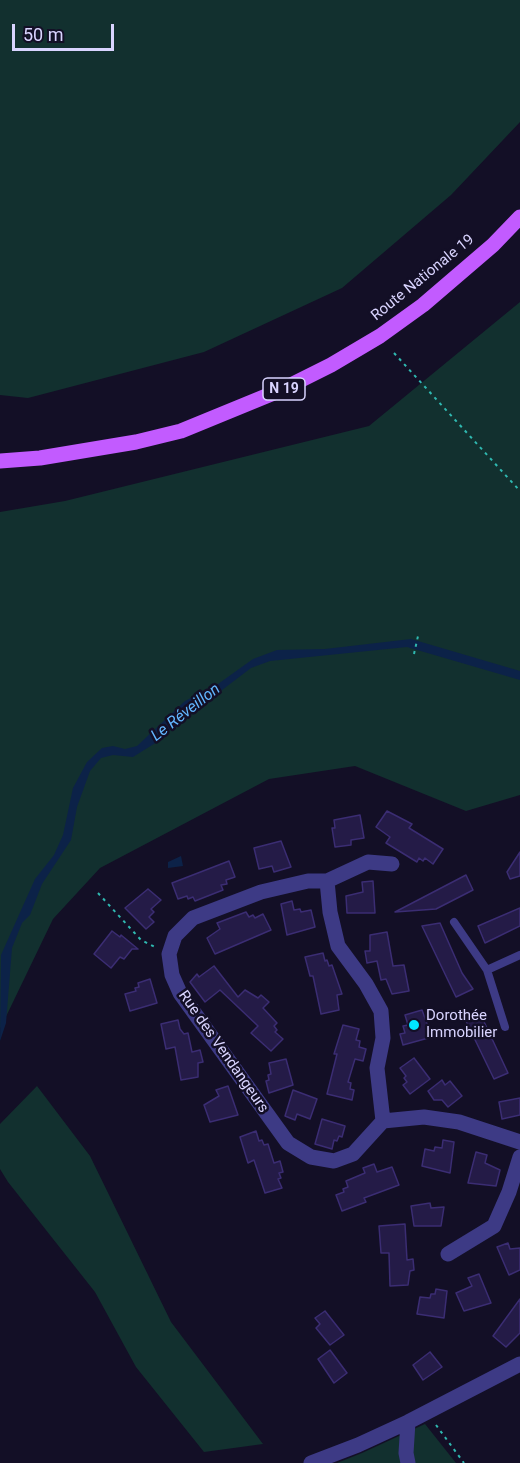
<!DOCTYPE html>
<meta charset="utf-8">
<style>
body{margin:0}
#map{position:relative;width:520px;height:1463px;overflow:hidden;background:#130f26;font-family:Roboto,sans-serif}
canvas{display:block}
.scale{position:absolute;left:12px;top:24px;width:102px;height:27px;box-sizing:border-box;border:3px solid #d9d4ff;border-top:0;padding-left:8px;font-size:18px;line-height:21px;white-space:nowrap;color:#d9d4ff;-webkit-text-stroke:4px #130f26;paint-order:stroke}
</style>
<div id="map">
<canvas width="520" height="1463"></canvas>
<div class="scale">50 m</div>
</div>
<script>
const context = document.querySelector('canvas').getContext('2d');
context.lineJoin = 'round';
function paint(path, color) { context.fillStyle = color; context.fill(path, 'evenodd'); }
const toPath = rows => new Path2D(rows.map(r => 'M' + r).join(''));
function strokePath(path, color, width, dash) { context.strokeStyle = color; context.lineWidth = width; context.lineCap = dash ? 'butt' : 'round'; context.setLineDash(dash || []); context.stroke(path); }
function write(font, color, halo, rows, align = 'center') {
  context.font = font + ' Roboto,sans-serif'; context.lineWidth = 5; context.setLineDash([]); context.textBaseline = 'middle'; context.strokeStyle = halo; context.fillStyle = color; for (const [text, x, y, turn = 0] of rows) {
    context.save(); context.translate(x, y); context.rotate((+turn || 0) * Math.PI / 180); context.textAlign = isNaN(turn) ? turn : align; if (halo) context.strokeText(text, 0, 0); context.fillText(text, 0, 0); context.restore();
  }
}
const green = toPath([
 [0,0,520,0,520,122,451,195,342,288,204,352,28,398,0,395],
 [520,302,520,795,466,811,355,766,269,779,100,868,53,919,0,1029,0,512,65,501,369,426],
 [37,1086,90,1156,171,1322,263,1444,204,1452,136,1367,95,1292,8,1182,0,1169,0,1124],
 [425,1424,456,1463,337,1463,362,1453]
]);
const water = toPath([
 [411,639,520,671,520,680,407,647,270,661,251,668,205,703,190,711,157,742,133,757,113,755,101,758,90,771,77,807,71,840,42,884,30,915,22,923,12,948,6,1023,0,1041,1,955,35,879,54,855,63,835,73,788,87,762,102,748,113,746,125,749,137,746,185,701,218,684,253,659,277,650,325,649],
 [181,856,183,866,168,868,168,862]
]);
const building = toPath([
 [387,811,412,824,409,828,443,849,433,864,425,858,423,861,419,858,417,862,386,843,390,837,376,827,387,811],
 [360,815,364,838,351,840,351,845,335,847,332,828,335,828,334,820,360,815],
 [281,841,291,867,274,872,272,866,259,869,254,848,281,841],
 [520,852,520,876,510,879,507,872,520,852],
 [229,861,235,877,226,880,227,884,221,885,223,890,195,901,193,897,188,899,187,896,178,899,172,883,229,861],
 [466,875,473,890,436,909,395,912,466,875],
 [373,881,375,913,347,913,346,896,363,892,362,882,373,881],
 [148,889,161,900,151,909,154,912,149,917,154,922,146,929,125,908,148,889],
 [292,901,294,910,300,909,301,912,311,910,315,927,287,935,281,904,292,901],
 [520,908,520,926,485,943,478,926,520,908],
 [246,912,249,917,253,915,255,918,263,914,271,930,215,954,207,938,220,929,217,923,246,912],
 [440,923,462,973,473,989,456,997,422,926,440,923],
 [112,931,120,937,121,935,138,949,132,949,124,959,120,957,111,968,94,954,112,931],
 [387,932,393,966,404,965,409,991,392,994,386,979,381,980,377,961,367,963,365,951,370,951,370,935,387,932],
 [323,953,325,961,327,960,329,966,332,965,342,994,337,995,339,1010,321,1014,313,976,310,976,305,957,323,953],
 [214,966,238,997,245,990,258,998,261,995,269,1002,263,1008,277,1023,274,1026,277,1030,275,1032,283,1039,271,1051,251,1033,258,1026,220,990,205,1002,190,982,197,974,199,977,214,966],
 [150,979,157,1003,130,1011,125,994,136,991,135,988,139,987,138,983,150,979],
 [422,1010,432,1037,403,1045,400,1034,405,1033,403,1026,408,1025,405,1015,422,1010],
 [479,1011,508,1073,494,1079,464,1017,479,1011],
 [178,1020,180,1029,184,1034,188,1033,192,1052,200,1050,203,1062,198,1063,198,1077,181,1080,175,1047,166,1049,161,1024,178,1020],
 [343,1025,359,1029,356,1040,360,1041,359,1047,366,1049,363,1061,355,1059,348,1082,351,1083,350,1089,354,1090,352,1100,327,1094,337,1054,334,1054,343,1025],
 [414,1058,430,1079,410,1094,403,1085,407,1082,404,1078,406,1076,400,1068,414,1058],
 [286,1059,293,1085,269,1093,266,1081,269,1080,268,1075,271,1074,269,1063,286,1059],
 [442,1080,445,1085,450,1081,462,1096,448,1107,442,1100,434,1100,428,1091,442,1080],
 [228,1086,238,1115,210,1122,204,1105,219,1096,216,1090,228,1086],
 [293,1090,317,1099,310,1119,297,1114,295,1120,285,1116,293,1090],
 [520,1098,520,1115,502,1119,499,1102,520,1098],
 [322,1119,345,1126,342,1137,339,1136,337,1141,334,1140,332,1149,315,1144,322,1119],
 [256,1131,259,1141,262,1140,264,1145,268,1144,274,1163,280,1161,283,1172,279,1173,281,1178,278,1179,282,1188,265,1193,254,1160,248,1163,240,1137,256,1131],
 [443,1140,454,1142,450,1173,422,1166,425,1149,434,1151,435,1147,442,1148,443,1140],
 [476,1152,487,1155,485,1163,500,1170,496,1186,468,1183,476,1152],
 [374,1164,377,1172,392,1167,399,1185,364,1198,366,1202,342,1211,336,1195,344,1192,343,1189,348,1187,346,1181,365,1173,363,1168,374,1164],
 [430,1203,431,1208,444,1207,441,1226,414,1226,411,1206,430,1203],
 [405,1224,407,1260,413,1259,414,1270,410,1271,408,1285,390,1286,389,1253,381,1253,379,1226,405,1224],
 [508,1243,510,1249,520,1248,520,1270,509,1275,497,1247,508,1243],
 [479,1274,491,1303,464,1311,456,1293,472,1286,468,1278,479,1274],
 [436,1289,447,1291,444,1318,417,1314,420,1297,430,1298,431,1294,435,1294,436,1289],
 [520,1299,520,1333,506,1347,493,1336,520,1299],
 [325,1311,344,1335,330,1345,316,1328,320,1324,315,1318,325,1311],
 [330,1350,347,1373,334,1383,318,1359,330,1350],
 [430,1352,442,1367,423,1380,413,1365,430,1352]
]);
const path = toPath([
 [394,353,520,491],
 [414,654,418,636],
 [98,893,141,940,157,948],
 [436,1425,464,1463]
]);
const service = toPath([
 [454,922,487,970,505,1027],
 [487,970,520,955]
]);
const minor = toPath([
 [392,864,368,862,327,881,308,881,261,892,193,918,175,936,169,954,172,975,180,993,288,1143,311,1157,334,1161,353,1154,383,1121,424,1117,459,1122,520,1142],
 [327,881,330,912,338,946,366,984,381,1011,383,1038,377,1068,383,1121],
 [448,1254,494,1226,509,1192,520,1157],
 [311,1463,358,1445,408,1422,520,1364],
 [408,1463,406,1453,408,1422]
]);
const primary = toPath([
 [0,461,40,458,136,442,181,431,281,390,331,365,380,336,423,305,493,245,520,217]
]);
const markers = [
 [414,1025,6,"#00e5ff"]
];
const shields = [
 [284,389,42]
];
const shieldNames = [
 ["N 19",284,389]
];
const streetNames = [
 ["Route Nationale 19",423,278,-39],
 ["Rue des Vendangeurs",223,1052,55]
];
const poiNames = [
 ["Dorothée",426,1016],
 ["Immobilier",426,1033]
];
const waterNames = [
 ["Le Réveillon",186,713,-38]
];
paint(green, '#12302f');
paint(water, '#0c2248');
paint(building, '#241b47');
strokePath(building, '#3b2d73', 1.5);
strokePath(path, '#2fb8b0', 2, [3, 4.5]);
strokePath(service, '#3d3a85', 8);
strokePath(minor, '#3d3a85', 15);
strokePath(primary, '#c25bff', 15);
for (const [x, y, r, color] of markers) { const dot = new Path2D(); dot.arc(x, y, r, 0, 2 * Math.PI); context.fillStyle = color; context.fill(dot); strokePath(dot, '#130f26', 2); }
for (const [x, y, w] of shields) { const box = new Path2D(); box.roundRect(x - w / 2, y - 11, w, 22, 4.5); context.fillStyle = '#130f26'; context.fill(box); strokePath(box, '#d9d4ff', 1.5); }
write('bold 14px', '#d9d4ff', null, shieldNames);
write('15px', '#d9d4ff', '#130f26', streetNames);
write('15px', '#d9d4ff', '#130f26', poiNames, 'left');
write('italic 16px', '#62b6ff', '#130f26', waterNames);
</script>
